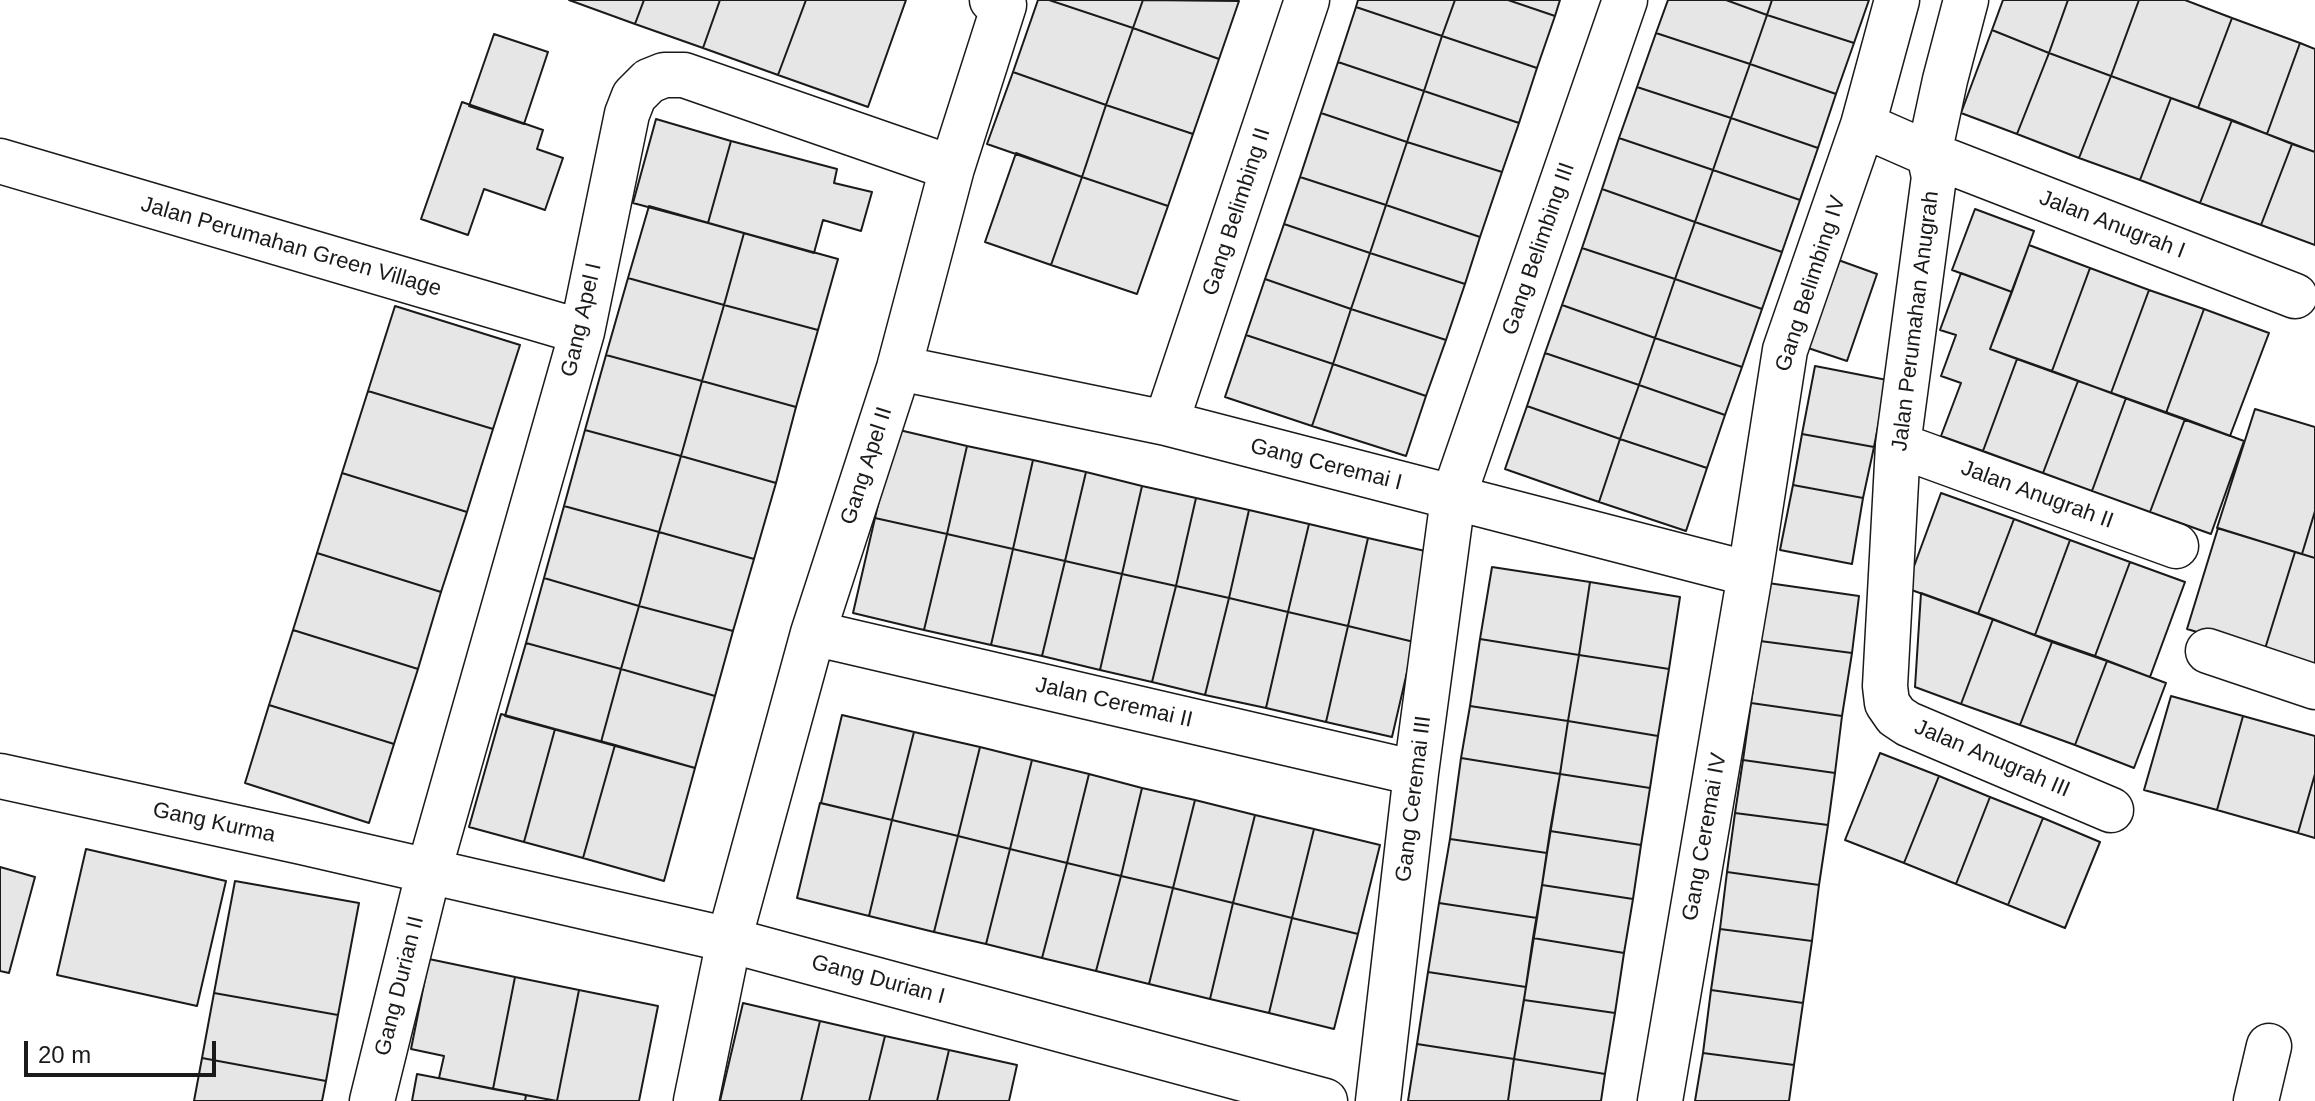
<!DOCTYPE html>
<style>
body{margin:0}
#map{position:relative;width:2315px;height:1101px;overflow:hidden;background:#fff;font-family:Helvetica,sans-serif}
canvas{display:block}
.scale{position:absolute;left:24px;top:1041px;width:192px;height:36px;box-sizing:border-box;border:4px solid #1a1a1a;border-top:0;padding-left:10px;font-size:24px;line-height:28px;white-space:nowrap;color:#1a1a1a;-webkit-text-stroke:6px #fff;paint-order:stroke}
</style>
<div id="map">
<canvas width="2315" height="1101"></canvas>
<div class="scale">20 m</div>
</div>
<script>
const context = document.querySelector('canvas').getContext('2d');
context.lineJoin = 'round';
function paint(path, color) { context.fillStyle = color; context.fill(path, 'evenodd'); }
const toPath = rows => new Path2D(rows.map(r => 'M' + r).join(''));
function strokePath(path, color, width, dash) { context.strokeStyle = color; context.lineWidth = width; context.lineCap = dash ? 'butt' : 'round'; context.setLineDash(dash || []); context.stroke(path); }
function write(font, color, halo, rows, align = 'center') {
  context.font = font + ' Helvetica,sans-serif'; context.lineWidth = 6; context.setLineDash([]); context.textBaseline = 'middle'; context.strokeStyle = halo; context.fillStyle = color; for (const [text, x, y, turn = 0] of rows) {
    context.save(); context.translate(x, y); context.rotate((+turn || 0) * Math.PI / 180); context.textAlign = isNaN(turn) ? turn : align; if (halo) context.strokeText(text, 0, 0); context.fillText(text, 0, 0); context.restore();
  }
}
const building = toPath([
 [569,0,644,0,635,24,569,0],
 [644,0,720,0,703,48,635,24,644,0],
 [720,0,806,0,778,75,703,48,720,0],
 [806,0,906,0,868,107,778,75,806,0],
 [1038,0,1049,0,1133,28,1106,105,1013,72,1038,0],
 [1049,0,1143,0,1133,28,1049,0],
 [1143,0,1239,1,1219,59,1133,28,1143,0],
 [1358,0,1455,0,1442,36,1356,7,1358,0],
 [1455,0,1508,0,1555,16,1537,68,1442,36,1455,0],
 [1508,0,1560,0,1555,16,1508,0],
 [1668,0,1726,0,1767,15,1750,64,1656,33,1668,0],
 [1726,0,1772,0,1767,15,1726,0],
 [1772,0,1869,0,1854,43,1767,15,1772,0],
 [2003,0,2068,0,2049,53,1992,30,2003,0],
 [2068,0,2139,0,2111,76,2049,53,2068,0],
 [2139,0,2185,0,2232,18,2198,108,2111,76,2139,0],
 [1356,7,1442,36,1424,91,1338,62,1356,7],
 [1767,15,1854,43,1836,94,1750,64,1767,15],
 [2232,18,2300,43,2267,134,2198,108,2232,18],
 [1133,28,1219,59,1193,134,1106,105,1133,28],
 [1992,30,2049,53,2017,134,1961,113,1992,30],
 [1656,33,1750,64,1731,118,1637,87,1656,33],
 [494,34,548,52,524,124,469,106,494,34],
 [1442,36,1537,68,1519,123,1424,91,1442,36],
 [2300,43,2315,49,2315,152,2267,134,2300,43],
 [2049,53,2111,76,2079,158,2017,134,2049,53],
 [1338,62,1424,91,1407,142,1321,113,1338,62],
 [1750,64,1836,94,1818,148,1731,118,1750,64],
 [1013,72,1106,105,1082,177,987,144,1013,72],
 [2111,76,2171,98,2140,180,2079,158,2111,76],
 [1637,87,1731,118,1713,170,1619,138,1637,87],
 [1424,91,1519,123,1502,172,1407,142,1424,91],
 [2171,98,2232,120,2200,203,2140,180,2171,98],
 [462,102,543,130,537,149,563,158,545,210,484,189,468,235,421,219,462,102],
 [1106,105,1193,134,1168,206,1082,177,1106,105],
 [1321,113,1407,142,1386,205,1300,177,1321,113],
 [1731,118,1818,148,1800,200,1713,170,1731,118],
 [656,119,731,141,708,223,633,203,656,119],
 [2232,120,2292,144,2261,225,2200,203,2232,120],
 [1619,138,1713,170,1695,222,1602,189,1619,138],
 [731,141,837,169,834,183,872,192,861,231,823,220,814,253,708,223,731,141],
 [1407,142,1502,172,1480,237,1386,205,1407,142],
 [2292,144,2315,152,2315,245,2261,225,2292,144],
 [1016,153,1082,177,1051,265,985,242,1016,153],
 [1713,170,1800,200,1782,252,1695,222,1713,170],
 [1082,177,1168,206,1137,294,1051,265,1082,177],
 [1300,177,1386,205,1370,253,1284,224,1300,177],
 [1602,189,1695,222,1675,279,1582,248,1602,189],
 [1386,205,1480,237,1465,284,1370,253,1386,205],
 [649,206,744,233,724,305,628,278,649,206],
 [1975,209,2034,231,2012,292,1952,270,1975,209],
 [1695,222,1782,252,1762,309,1675,279,1695,222],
 [1284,224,1370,253,1351,309,1265,279,1284,224],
 [744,233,838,259,818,330,724,305,744,233],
 [2029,245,2090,268,2052,371,1990,349,2029,245],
 [1582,248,1675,279,1655,338,1562,305,1582,248],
 [1370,253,1465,284,1446,340,1351,309,1370,253],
 [1830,257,1877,274,1847,361,1799,345,1830,257],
 [2090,268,2149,290,2111,393,2052,371,2090,268],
 [1961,273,2012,292,1990,349,2017,359,1983,451,1941,436,1961,383,1941,376,1956,335,1940,330,1961,273],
 [628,278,724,305,702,381,606,355,628,278],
 [1265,279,1351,309,1333,364,1246,335,1265,279],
 [1675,279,1762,309,1742,367,1655,338,1675,279],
 [2149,290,2204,309,2166,413,2111,393,2149,290],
 [724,305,818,330,796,407,702,381,724,305],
 [1562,305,1655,338,1639,385,1545,353,1562,305],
 [395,306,520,345,493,429,368,391,395,306],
 [1351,309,1446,340,1426,396,1333,364,1351,309],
 [2204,309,2269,333,2230,436,2166,413,2204,309],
 [1246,335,1333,364,1312,426,1225,397,1246,335],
 [1655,338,1742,367,1725,415,1639,385,1655,338],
 [1545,353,1639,385,1620,439,1527,406,1545,353],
 [606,355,702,381,681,456,585,430,606,355],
 [2017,359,2078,381,2043,473,1983,451,2017,359],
 [1333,364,1426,396,1406,456,1312,426,1333,364],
 [1815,366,1887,380,1874,447,1802,434,1815,366],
 [702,381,796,407,776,483,681,456,702,381],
 [2078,381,2126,398,2092,491,2043,473,2078,381],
 [1639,385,1725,415,1707,468,1620,439,1639,385],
 [368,391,493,429,467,512,342,473,368,391],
 [2126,398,2185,419,2150,512,2092,491,2126,398],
 [1527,406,1620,439,1599,502,1505,469,1527,406],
 [2255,409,2315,427,2315,511,2302,554,2217,528,2255,409],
 [2185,419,2244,441,2211,534,2150,512,2185,419],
 [895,429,967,446,947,534,875,518,895,429],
 [585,430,681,456,659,532,564,506,585,430],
 [1802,434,1874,447,1863,498,1793,485,1802,434],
 [1620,439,1707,468,1686,531,1599,502,1620,439],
 [967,446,1033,460,1013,549,947,534,967,446],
 [681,456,776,483,754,559,659,532,681,456],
 [1033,460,1086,472,1065,561,1013,549,1033,460],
 [1086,472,1142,486,1122,574,1065,561,1086,472],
 [342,473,467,512,441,592,317,553,342,473],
 [1793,485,1863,498,1852,564,1780,550,1793,485],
 [1142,486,1196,498,1176,586,1122,574,1142,486],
 [1941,493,2014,519,1978,614,1906,588,1941,493],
 [1196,498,1249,510,1229,598,1176,586,1196,498],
 [564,506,659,532,639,606,544,578,564,506],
 [1249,510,1309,524,1288,612,1229,598,1249,510],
 [2315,511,2315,558,2302,554,2315,511],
 [875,518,947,534,924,630,853,613,875,518],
 [2014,519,2070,540,2035,635,1978,614,2014,519],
 [1309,524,1368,538,1348,626,1288,612,1309,524],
 [2218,528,2295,552,2264,652,2187,629,2218,528],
 [659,532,754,559,733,631,639,606,659,532],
 [947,534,1013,549,991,645,924,630,947,534],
 [1368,538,1434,553,1414,642,1348,626,1368,538],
 [2070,540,2130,562,2095,656,2035,635,2070,540],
 [1013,549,1065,561,1042,656,991,645,1013,549],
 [2295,552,2315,558,2315,668,2264,652,2295,552],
 [317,553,441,592,418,669,293,630,317,553],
 [1065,561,1122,574,1100,670,1042,656,1065,561],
 [2130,562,2185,582,2150,677,2095,656,2130,562],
 [1492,567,1590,582,1579,655,1480,639,1492,567],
 [1122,574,1176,586,1152,682,1100,670,1122,574],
 [544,578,639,606,621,669,526,643,544,578],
 [1590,582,1680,597,1669,669,1579,655,1590,582],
 [1768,583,1859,596,1852,653,1760,641,1768,583],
 [1176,586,1229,598,1205,695,1152,682,1176,586],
 [1921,593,1993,619,1961,704,1915,687,1921,593],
 [1229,598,1288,612,1266,708,1205,695,1229,598],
 [639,606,733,631,715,696,621,669,639,606],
 [1288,612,1348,626,1326,722,1266,708,1288,612],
 [1993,619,2052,642,2020,725,1961,704,1993,619],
 [1348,626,1414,642,1392,737,1326,722,1348,626],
 [293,630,418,669,394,744,269,705,293,630],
 [1480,639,1579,655,1568,721,1470,706,1480,639],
 [1760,641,1852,653,1842,716,1751,703,1760,641],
 [2052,642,2107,661,2075,745,2020,725,2052,642],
 [526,643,621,669,601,742,505,716,526,643],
 [1579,655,1669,669,1658,736,1568,721,1579,655],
 [2107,661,2166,683,2134,768,2075,745,2107,661],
 [621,669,715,696,695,768,601,742,621,669],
 [2171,696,2243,716,2217,810,2144,790,2171,696],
 [1751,703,1842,716,1835,773,1743,760,1751,703],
 [269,705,394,744,369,823,245,783,269,705],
 [1470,706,1568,721,1560,774,1461,758,1470,706],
 [501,714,555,729,524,842,469,827,501,714],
 [842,715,914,732,892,820,821,803,842,715],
 [2243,716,2315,736,2315,774,2298,833,2217,810,2243,716],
 [1568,721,1658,736,1650,788,1560,774,1568,721],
 [555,729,615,745,583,858,524,842,555,729],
 [914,732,980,747,958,836,892,820,914,732],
 [615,745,695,768,664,881,583,858,615,745],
 [980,747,1032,760,1010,849,958,836,980,747],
 [1880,753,1939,776,1904,863,1845,840,1880,753],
 [1461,758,1560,774,1547,853,1450,839,1461,758],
 [1032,760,1089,774,1067,863,1010,849,1032,760],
 [1743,760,1835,773,1828,825,1735,813,1743,760],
 [1089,774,1142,788,1121,876,1067,863,1089,774],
 [1560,774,1650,788,1641,845,1550,831,1560,774],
 [2315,774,2315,838,2298,833,2315,774],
 [1939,776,1990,797,1956,884,1904,863,1939,776],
 [1142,788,1195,800,1173,888,1121,876,1142,788],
 [1990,797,2043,818,2008,905,1956,884,1990,797],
 [1195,800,1255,815,1233,903,1173,888,1195,800],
 [820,803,892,820,869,916,797,898,820,803],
 [1735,813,1828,825,1819,885,1727,872,1735,813],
 [1255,815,1314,829,1292,918,1233,903,1255,815],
 [2043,818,2100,842,2065,928,2008,905,2043,818],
 [892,820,958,836,934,932,869,916,892,820],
 [1314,829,1380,845,1358,934,1292,918,1314,829],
 [1550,831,1641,845,1633,899,1542,885,1550,831],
 [958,836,1010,849,986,944,934,932,958,836],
 [1450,839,1547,853,1537,918,1439,903,1450,839],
 [86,849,226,881,197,1006,57,975,86,849],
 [1010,849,1067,863,1042,958,986,944,1010,849],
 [1067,863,1121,876,1096,971,1042,958,1067,863],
 [0,867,35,877,9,973,0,971,0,867],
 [1727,872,1819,885,1812,941,1720,929,1727,872],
 [1121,876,1173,888,1149,984,1096,971,1121,876],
 [235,881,359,903,338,1015,214,993,235,881],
 [1542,885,1633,899,1624,953,1533,938,1542,885],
 [1173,888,1233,903,1210,999,1149,984,1173,888],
 [1233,903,1292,918,1269,1013,1210,999,1233,903],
 [1439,903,1537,918,1526,987,1428,972,1439,903],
 [1292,918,1358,934,1334,1029,1269,1013,1292,918],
 [1720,929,1812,941,1803,1003,1711,990,1720,929],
 [1533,938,1624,953,1615,1013,1524,1000,1533,938],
 [429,959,515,977,493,1089,439,1078,444,1056,411,1049,429,959],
 [1428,972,1526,987,1514,1059,1417,1044,1428,972],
 [515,977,579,990,557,1101,493,1089,515,977],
 [579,990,658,1006,639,1101,557,1101,579,990],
 [1711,990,1803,1003,1794,1065,1703,1053,1711,990],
 [214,993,338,1015,326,1081,202,1058,214,993],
 [1524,1000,1615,1013,1605,1074,1514,1059,1524,1000],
 [743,1003,820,1021,801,1101,720,1101,743,1003],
 [820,1021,885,1036,869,1101,801,1101,820,1021],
 [885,1036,949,1050,937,1101,869,1101,885,1036],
 [1417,1044,1514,1059,1508,1101,1408,1101,1417,1044],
 [949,1050,1017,1065,1009,1101,937,1101,949,1050],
 [1703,1053,1794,1065,1789,1101,1695,1101,1703,1053],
 [202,1058,326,1081,322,1101,194,1101,202,1058],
 [1514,1059,1605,1074,1601,1101,1508,1101,1514,1059],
 [417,1074,526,1095,525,1101,412,1101,417,1074],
 [526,1095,556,1101,525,1101,526,1095]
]);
const minor = toPath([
 [1966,0,1945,80,1929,154,1934,177,1898,445,1885,686,1887,703,1896,716,1908,724,2111,810],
 [1863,125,1929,154,2295,296],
 [0,161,582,332],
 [899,368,1166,423,1750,574],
 [1166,423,1307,0],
 [1898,445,2176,546],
 [813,633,1416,773],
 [2208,651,2315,687],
 [0,776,302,842,729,940,1325,1101],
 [372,1101,429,870,582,332,627,114,634,96,649,81,664,75,684,75,952,168],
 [696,1101,729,940,813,633,899,368,952,168,1004,5,992,0],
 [1378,1101,1416,773,1453,498,1625,0],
 [1660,1101,1750,574,1785,350,1863,125,1897,0],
 [2256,1101,2269,1046]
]);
const streetNames = [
 ["Gang Belimbing II",1237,212,-72],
 ["Jalan Anugrah I",2112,225,21],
 ["Jalan Perumahan Green Village",291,247,16],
 ["Gang Belimbing III",1539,249,-71],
 ["Gang Belimbing IV",1811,284,-72],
 ["Gang Apel I",582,320,-77],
 ["Jalan Perumahan Anugrah",1916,321,-83],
 ["Gang Ceremai I",1326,465,14],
 ["Gang Apel II",867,466,-72],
 ["Jalan Anugrah II",2037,495,20],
 ["Jalan Ceremai II",1114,703,13],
 ["Jalan Anugrah III",1992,759,23],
 ["Gang Ceremai III",1414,799,-83],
 ["Gang Kurma",214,823,12],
 ["Gang Ceremai IV",1705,837,-80],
 ["Gang Durian I",878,980,15],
 ["Gang Durian II",400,986,-76]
];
paint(building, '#e6e6e6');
strokePath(building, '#1a1a1a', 2);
strokePath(minor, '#1a1a1a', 47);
strokePath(minor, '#fff', 44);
write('22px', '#1a1a1a', '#fff', streetNames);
</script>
